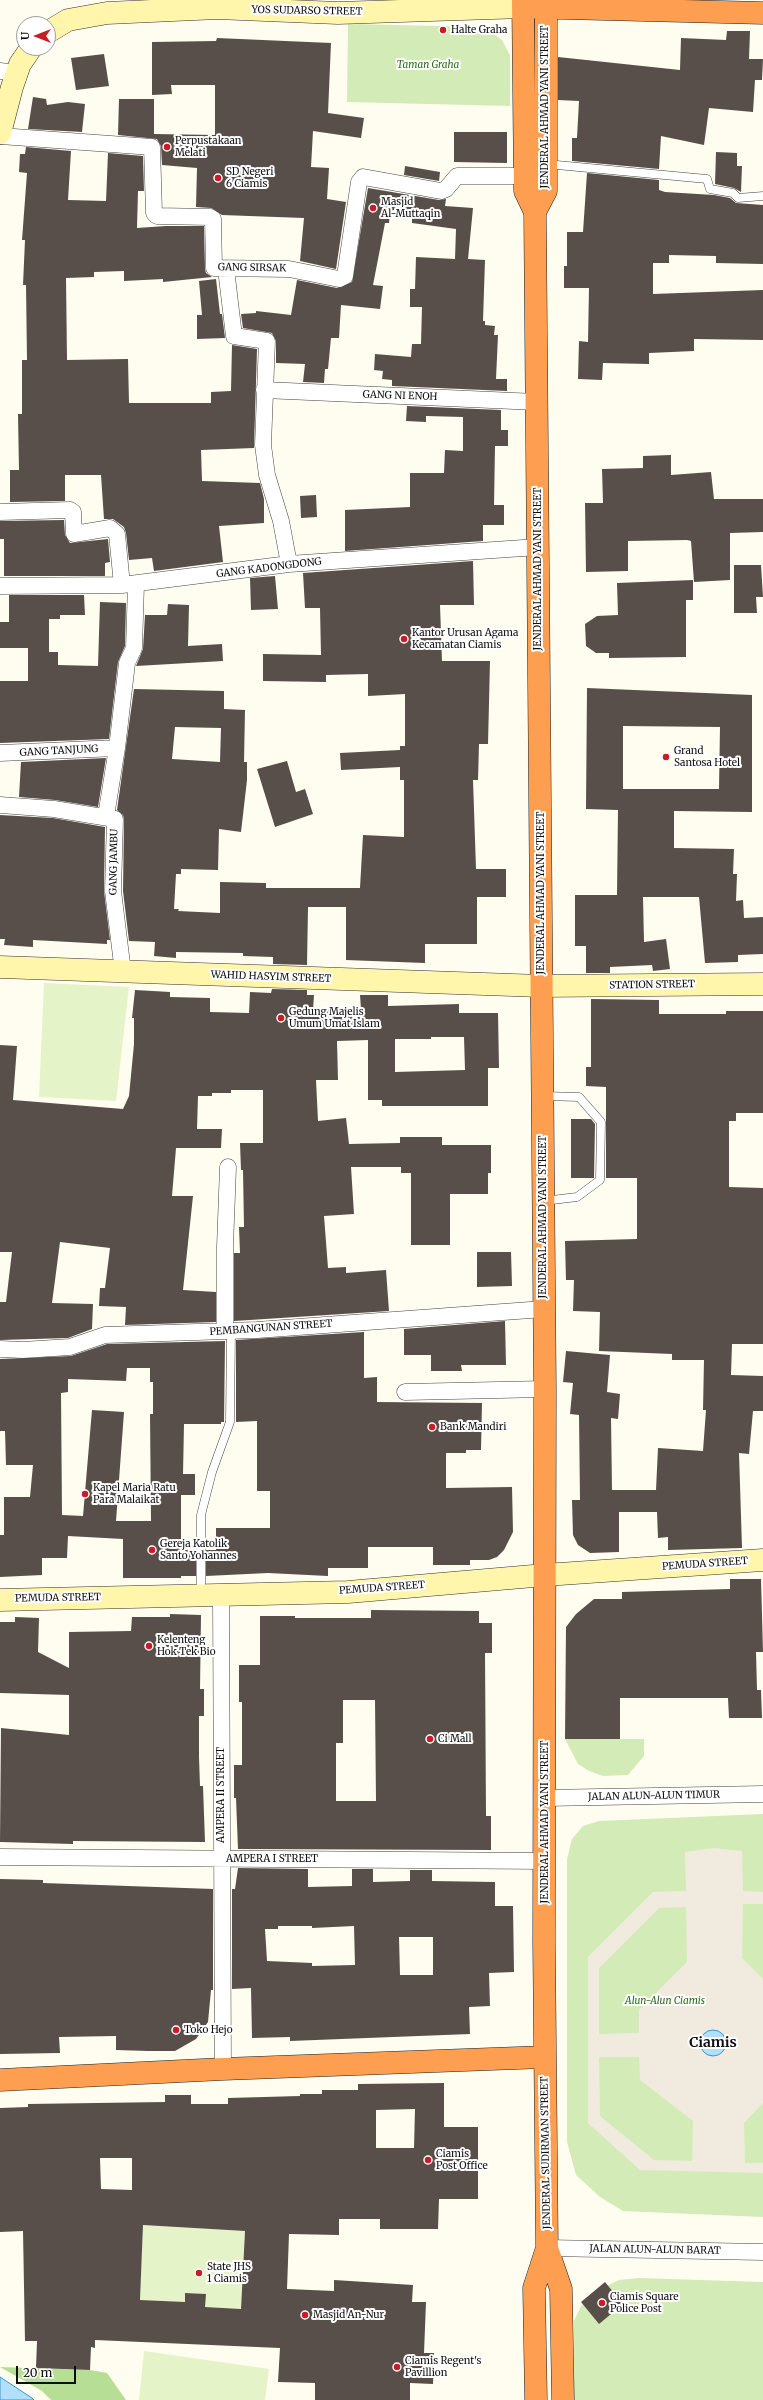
<!DOCTYPE html>
<style>
body{margin:0}
#map{position:relative;width:763px;height:2400px;overflow:hidden;background:#fffcf0;font-family:Merriweather,serif}
canvas{display:block}
.north{position:absolute;left:16px;top:16px;width:40px;height:40px;box-sizing:border-box;background:#fff;border:1px solid #9f9f9f;border-radius:50%;rotate:270deg;font-size:11px;font-weight:700;line-height:16px;text-align:center;color:#0f0f0f}
.north::after{content:'';display:block;margin:auto;width:14px;height:18px;background:#c81d27;clip-path:polygon(50% 0,100% 100%,50% 72%,0 100%)}
.scale{position:absolute;left:16px;top:2366px;width:60px;height:18px;box-sizing:border-box;border:2px solid #0f0f0f;border-top:0;padding-left:5px;font-size:12px;line-height:14px;white-space:nowrap;color:#0f0f0f;-webkit-text-stroke:3px #fff;paint-order:stroke}
</style>
<div id="map">
<canvas width="763" height="2400"></canvas>
<div class="north">U</div>
<div class="scale">20 m</div>
</div>
<script>
const context = document.querySelector('canvas').getContext('2d');
context.lineJoin = 'round';
function paint(path, color) { context.fillStyle = color; context.fill(path, 'evenodd'); }
const toPath = rows => new Path2D(rows.map(r => 'M' + r).join(''));
function strokePath(path, color, width, dash) { context.strokeStyle = color; context.lineWidth = width; context.lineCap = dash ? 'butt' : 'round'; context.setLineDash(dash || []); context.stroke(path); }
function write(font, color, halo, rows, align = 'center') {
  context.font = font + ' Merriweather,serif'; context.lineWidth = 4; context.setLineDash([]); context.textBaseline = 'middle'; context.strokeStyle = halo; context.fillStyle = color; for (const [text, x, y, turn = 0] of rows) {
    context.save(); context.translate(x, y); context.rotate((+turn || 0) * Math.PI / 180); context.textAlign = isNaN(turn) ? turn : align; if (halo) context.strokeText(text, 0, 0); context.fillText(text, 0, 0); context.restore();
  }
}
const green = toPath([
 [348,24,485,27,502,40,510,55,510,106,347,102],
 [565,1739,644,1739,644,1756,628,1775,603,1776,589,1771,578,1764],
 [763,1814,763,2217,623,2211,600,2197,576,2175,567,2142,567,1859,572,1839,583,1826,599,1821],
 [639,2278,763,2282,763,2400,574,2400,574,2321,581,2306,596,2291,619,2280]
]);
const forest = toPath([
 [0,2367,90,2370,107,2373,126,2400,51,2400,42,2391]
]);
const pitch = toPath([
 [44,983,129,987,116,1101,39,1097],
 [143,2225,245,2231,241,2309,205,2307,205,2294,185,2293,185,2302,140,2300],
 [144,2351,269,2369,265,2400,139,2400]
]);
const plaza = toPath([
 [714,1848,742,1851,743,1891,763,1892,763,1904,743,1904,742,1958,763,1979,763,2103,744,2123,745,2163,763,2163,763,2173,640,2170,588,2123,588,1957,653,1892,686,1891,685,1852],
 [686,1907,687,1962,639,2010,639,2033,599,2034,599,1968,659,1908],
 [706,2032,722,2033,726,2044,701,2039],
 [599,2057,639,2057,640,2080,693,2121,692,2161,654,2160,600,2116]
]);
const water = toPath([
 '700 2043a13 13 0 1 1 26 0a13 13 0 1 1-26 0Z',
 [0,2377,32,2398,34,2400,0,2400,0,2377]
]);
const building = toPath([
 [727,31,750,31,749,59,763,59,762,80,755,80,753,112,709,108,704,145,661,136,659,169,572,161,572,138,577,138,579,101,558,100,558,57,680,70,681,38,726,40],
 [217,38,331,43,328,113,364,118,361,138,313,131,311,167,329,168,327,199,346,202,336,269,300,261,304,218,222,215,211,208,196,207,197,168,162,165,161,146,157,139,118,135,119,99,154,99,154,134,215,135,215,85,171,85,172,94,152,95,152,42,216,41],
 [104,54,109,86,76,90,71,58],
 [33,97,46,99,47,105,68,102,85,104,82,132,28,129],
 [454,132,507,132,507,163,454,162],
 [26,147,71,151,68,200,106,201,108,153,143,156,144,191,138,191,137,228,166,226,204,226,205,269,206,273,212,277,163,282,163,279,124,281,124,271,94,272,94,277,66,278,67,360,128,359,129,403,211,403,211,392,231,391,232,345,257,349,254,448,201,450,202,481,260,483,264,499,264,523,219,526,223,562,154,571,152,558,129,560,126,533,124,527,113,519,104,519,101,475,65,475,65,501,10,502,10,470,19,470,18,414,22,414,22,360,27,360,26,285,23,285,25,240,22,240,27,173,19,172,20,154,25,154],
 [716,152,737,153,737,166,742,166,741,192,734,188,715,184],
 [405,166,440,172,439,181,404,175],
 [587,173,659,180,659,190,665,192,714,195,730,198,736,203,763,205,763,264,716,263,716,256,669,255,669,263,653,263,653,294,763,290,763,340,694,339,694,351,649,353,649,364,603,363,602,380,578,379,579,341,588,342,589,288,564,288,564,266,567,266,567,232,583,232],
 [368,188,439,200,446,199,445,206,473,208,468,259,485,260,483,321,485,321,485,325,495,326,494,335,498,335,496,379,507,379,507,391,392,386,392,380,382,379,383,371,374,370,375,354,411,357,412,344,421,344,422,307,410,307,410,289,415,289,416,257,455,259,456,229,412,223,412,211,390,210,389,223,385,223,373,285,383,286,380,309,341,305,339,338,331,338,328,369,325,369,324,383,303,382,305,364,276,363,276,341,272,333,243,328,241,314,256,313,256,311,291,315,297,280,337,288,352,282],
 [216,279,220,314,222,314,225,338,197,339,197,315,202,315,199,281],
 [407,406,501,410,501,430,508,430,508,446,495,446,494,505,504,505,504,525,483,525,483,541,345,551,345,510,410,507,410,473,444,473,445,450,463,451,463,417,426,416,426,422,406,421],
 [671,455,671,475,711,472,714,499,763,499,763,532,730,533,730,580,694,582,691,541,687,540,628,541,628,571,586,572,585,503,603,503,602,469,643,468,643,456],
 [316,495,317,517,301,518,300,496],
 [64,520,65,535,70,543,108,539,110,562,105,563,105,576,4,576,4,539,0,539,0,521],
 [473,561,474,605,440,605,442,661,490,661,488,744,479,744,478,780,473,780,476,869,506,869,506,897,477,897,477,944,425,944,425,963,346,960,346,907,308,907,307,965,273,964,273,957,243,956,243,953,176,952,176,958,154,956,155,942,129,941,123,891,124,819,123,815,117,810,134,689,224,691,224,709,245,710,244,762,247,762,247,780,241,832,219,829,218,870,181,869,181,874,176,874,174,909,179,909,178,911,220,913,220,882,266,883,266,888,360,888,363,835,404,837,404,780,400,780,400,767,341,770,340,753,400,750,400,746,405,746,405,694,368,696,368,674,326,675,326,682,263,681,263,654,321,655,320,608,305,608,303,573],
 [175,727,221,728,220,762,172,759],
 [734,565,761,565,763,597,756,597,757,613,734,613],
 [275,576,278,609,251,610,250,578],
 [693,580,693,600,686,600,686,657,609,658,609,653,596,653,586,646,585,624,597,616,618,615,617,583],
 [9,595,84,595,85,615,60,615,60,619,49,619,49,652,58,652,58,665,98,666,100,602,126,603,125,646,118,662,109,739,0,743,0,681,28,681,28,648,0,648,0,622,9,622],
 [168,604,189,605,188,646,222,644,223,661,136,666,143,649,145,615,167,615],
 [587,688,752,695,752,812,674,811,674,848,734,849,733,874,737,874,736,901,743,900,744,918,763,917,763,954,738,955,738,962,705,963,699,897,643,897,644,942,666,939,670,969,653,971,652,965,610,967,610,973,586,973,586,946,575,946,575,895,617,895,618,810,586,809],
 [623,726,720,727,719,789,623,789],
 [106,758,98,807,55,800,19,797,21,762],
 [287,761,296,792,305,789,313,814,275,827,257,769],
 [0,815,53,818,105,827,104,891,110,940,107,940,107,944,33,940,33,947,4,945,5,939,0,939],
 [272,989,307,990,307,995,314,995,313,1010,361,1009,360,995,388,995,388,1006,459,1004,459,1013,498,1013,499,1068,488,1068,488,1106,382,1106,382,1100,368,1100,368,1040,337,1041,338,1080,316,1080,318,1121,346,1118,349,1144,400,1143,400,1137,442,1137,442,1145,491,1145,491,1173,488,1173,488,1194,450,1194,450,1245,411,1245,411,1173,401,1173,401,1167,351,1167,354,1214,324,1216,328,1268,346,1267,346,1273,386,1270,389,1311,234,1321,234,1253,240,1253,239,1227,244,1227,243,1170,241,1170,240,1143,263,1143,263,1090,231,1090,231,1093,212,1093,212,1096,198,1096,197,1129,222,1129,221,1148,176,1148,172,1196,193,1196,183,1290,216,1292,216,1322,125,1325,126,1307,99,1306,100,1288,105,1288,110,1248,60,1242,52,1303,93,1304,92,1329,68,1338,0,1340,0,1302,6,1302,12,1252,0,1252,0,1045,17,1046,13,1100,123,1109,129,1096,134,1044,134,1018,132,1018,135,990,170,992,170,997,210,998,210,1012,249,1013,250,992,271,993],
 [431,1037,464,1037,465,1070,395,1072,395,1039,431,1039],
 [591,999,659,1000,659,1014,726,1014,726,1011,763,1011,763,1113,736,1113,736,1121,729,1121,729,1187,763,1188,763,1344,732,1344,731,1375,763,1376,763,1411,753,1411,749,1454,739,1453,742,1548,668,1550,668,1537,658,1538,657,1512,619,1512,619,1552,590,1553,578,1545,573,1535,572,1500,580,1500,579,1415,570,1414,573,1383,563,1382,566,1351,610,1355,607,1392,620,1394,618,1419,611,1418,612,1490,656,1490,658,1448,703,1451,706,1410,703,1410,704,1360,672,1360,672,1354,599,1351,600,1312,573,1311,574,1280,566,1280,565,1241,637,1239,637,1178,606,1178,606,1087,586,1086,586,1067,591,1067],
 [571,1119,591,1119,595,1124,594,1178,571,1178],
 [477,1252,511,1252,512,1286,477,1287],
 [505,1321,506,1365,461,1365,462,1371,431,1371,431,1355,404,1355,404,1329],
 [364,1332,364,1378,377,1377,377,1402,482,1403,481,1450,466,1450,466,1453,446,1453,446,1488,512,1487,513,1532,504,1550,497,1557,489,1560,470,1560,470,1565,433,1565,433,1547,368,1547,368,1568,328,1568,328,1576,268,1573,206,1576,206,1550,216,1550,216,1528,270,1528,270,1491,257,1491,257,1421,236,1422,236,1340],
 [225,1341,224,1422,221,1422,221,1424,184,1424,183,1474,195,1474,195,1495,181,1495,181,1550,196,1550,196,1576,181,1576,181,1578,123,1578,123,1539,68,1536,67,1558,42,1558,42,1575,0,1577,0,1535,4,1535,4,1497,30,1497,33,1465,6,1465,5,1431,0,1431,0,1359,71,1356,107,1344],
 [127,1368,150,1368,150,1382,153,1382,153,1414,150,1414,151,1521,116,1521,124,1412,92,1410,83,1516,62,1515,61,1393,68,1392,68,1379,126,1381],
 [730,1579,761,1579,763,1652,756,1652,757,1690,761,1690,762,1718,729,1718,728,1698,620,1698,620,1739,565,1739,566,1627,576,1614,594,1599,622,1599,622,1592,730,1589],
 [371,1610,479,1611,479,1623,492,1623,492,1653,485,1653,486,1816,491,1816,491,1850,238,1849,236,1798,234,1798,234,1765,242,1765,242,1702,239,1702,239,1665,260,1665,260,1616,295,1616,295,1618,371,1618],
 [343,1700,375,1700,376,1801,336,1801,336,1743,343,1743],
 [170,1614,201,1615,200,1689,204,1689,204,1716,199,1716,199,1757,200,1786,203,1786,205,1842,73,1841,73,1844,0,1842,1,1728,69,1735,69,1695,0,1693,0,1622,15,1622,15,1617,39,1618,38,1652,69,1668,69,1632,131,1631,132,1617,170,1617],
 [238,1868,308,1869,308,1887,352,1886,352,1869,373,1869,373,1882,410,1881,410,1870,432,1870,432,1881,495,1882,495,1906,513,1906,514,1972,489,1973,490,2006,469,2007,470,2034,290,2041,290,2037,252,2038,251,1988,232,1989,232,1889,235,1889],
 [278,1926,312,1926,312,1928,354,1926,355,1965,312,1966,312,1963,267,1961,265,1929,278,1929],
 [399,1937,433,1937,433,1975,400,1975],
 [0,1879,43,1880,43,1883,213,1889,213,1990,211,1990,208,2022,196,2039,175,2051,148,2051,116,2050,116,2036,59,2037,60,2053,0,2054],
 [444,2083,444,2127,478,2127,478,2199,439,2199,438,2229,380,2229,380,2219,339,2219,339,2235,289,2234,287,2289,334,2291,334,2280,413,2285,412,2302,426,2302,424,2353,434,2353,433,2384,410,2383,410,2400,315,2400,315,2383,278,2382,280,2348,95,2340,95,2348,91,2347,90,2370,36,2368,37,2341,25,2341,23,2231,0,2232,0,2108,28,2107,28,2104,165,2102,165,2095,191,2095,191,2104,228,2104,228,2098,300,2096,300,2094,322,2094,322,2090,358,2090,358,2084],
 [415,2109,414,2148,376,2148,376,2110],
 [100,2158,132,2158,132,2190,101,2189],
 [143,2225,245,2231,241,2309,205,2307,206,2294,185,2293,185,2302,140,2300],
 [605,2282,623,2304,599,2324,581,2302]
]);
const lane = toPath([
 [546,164,707,179,710,189,733,193,738,198,763,196],
 [543,1096,579,1097,601,1122,600,1180,577,1197,544,1201],
 [201,1594,201,1515,212,1472,230,1422,231,1331]
]);
const street = toPath([
 [0,71,17,73],
 [0,136,152,147,154,213,157,216,210,217,213,219,214,268,289,269,339,279,345,276,359,182,363,177,441,191,446,189,457,176,525,176],
 [226,269,234,336,267,341,263,445,267,475,281,521,289,564],
 [264,390,537,402],
 [0,512,70,510,73,512,74,534,110,528,117,534,122,585],
 [0,586,122,585,289,564,538,547],
 [0,753,117,748],
 [0,805,54,809,115,819,113,891,123,972],
 [106,816,117,748,127,663,134,648,136,584],
 [225,1331,225,1247,228,1167],
 [0,1349,23,1350,70,1347,105,1335,257,1330,544,1309],
 [405,1392,545,1389],
 [221,1594,223,2069],
 [545,1798,763,1794],
 [0,1857,545,1861],
 [547,2248,763,2252]
]);
const secondary = toPath([
 [48,32,68,20,107,13,217,8,338,13,523,7],
 [0,133,12,87,20,64,31,48],
 [0,967,541,986,763,984],
 [0,1600,348,1592,545,1575,763,1560]
]);
const highway = toPath([
 [523,0,525,191,535,212,545,1389,544,1942,547,2248,561,2289,563,2400],
 [523,7,763,13],
 [535,212,546,191,546,0],
 [0,2080,223,2069,545,2057],
 [536,2400,534,2288,547,2248]
]);
const markers = [
 [443,30,4,"#c81d27"],
 [167,147,4,"#c81d27"],
 [218,178,4,"#c81d27"],
 [373,208,4,"#c81d27"],
 [404,639,4,"#c81d27"],
 [666,757,4,"#c81d27"],
 [281,1018,4,"#c81d27"],
 [432,1427,4,"#c81d27"],
 [85,1494,4,"#c81d27"],
 [152,1550,4,"#c81d27"],
 [149,1646,4,"#c81d27"],
 [430,1739,4,"#c81d27"],
 [176,2030,4,"#c81d27"],
 [428,2160,4,"#c81d27"],
 [199,2273,4,"#c81d27"],
 [602,2303,4,"#c81d27"],
 [305,2315,4,"#c81d27"],
 [397,2367,4,"#c81d27"]
];
const streetNames = [
 ["YOS SUDARSO STREET",307,11,1],
 ["JENDERAL AHMAD YANI STREET",545,107,-90],
 ["GANG SIRSAK",252,268,1],
 ["GANG NI ENOH",400,396,2],
 ["GANG KADONGDONG",269,568,-7],
 ["JENDERAL AHMAD YANI STREET",538,569,-90],
 ["GANG TANJUNG",59,751,-3],
 ["GANG JAMBU",114,862,-89],
 ["JENDERAL AHMAD YANI STREET",541,893,-90],
 ["WAHID HASYIM STREET",271,977,2],
 ["STATION STREET",652,985,-1],
 ["JENDERAL AHMAD YANI STREET",543,1217,-90],
 ["PEMBANGUNAN STREET",271,1328,-4],
 ["PEMUDA STREET",705,1564,-4],
 ["PEMUDA STREET",382,1588,-4],
 ["PEMUDA STREET",58,1598,-1],
 ["AMPERA II STREET",221,1795,-90],
 ["JALAN ALUN-ALUN TIMUR",654,1796,-1],
 ["JENDERAL AHMAD YANI STREET",545,1822,-90],
 ["AMPERA I STREET",272,1859],
 ["JENDERAL SUDIRMAN STREET",546,2153,-91],
 ["JALAN ALUN-ALUN BARAT",655,2250,1]
];
const poiNames = [
 ["Halte Graha",451,30],
 ["Perpustakaan",175,141],
 ["Melati",175,153],
 ["SD Negeri",226,172],
 ["6 Ciamis",226,184],
 ["Masjid",381,202],
 ["Al-Muttaqin",381,214],
 ["Kantor Urusan Agama",412,633],
 ["Kecamatan Ciamis",412,645],
 ["Grand",674,751],
 ["Santosa Hotel",674,763],
 ["Gedung Majelis",289,1012],
 ["Umum Umat Islam",289,1024],
 ["Bank Mandiri",440,1427],
 ["Kapel Maria Ratu",93,1488],
 ["Para Malaikat",93,1500],
 ["Gereja Katolik",160,1544],
 ["Santo Yohannes",160,1556],
 ["Kelenteng",157,1640],
 ["Hok Tek Bio",157,1652],
 ["Ci Mall",438,1739],
 ["Toko Hejo",184,2030],
 ["Ciamis",436,2154],
 ["Post Office",436,2166],
 ["State JHS",207,2267],
 ["1 Ciamis",207,2279],
 ["Ciamis Square",610,2297],
 ["Police Post",610,2309],
 ["Masjid An-Nur",313,2315],
 ["Ciamis Regent's",405,2361],
 ["Pavillion",405,2373]
];
const parkNames = [
 ["Taman Graha",428,65],
 ["Alun-Alun Ciamis",665,2001]
];
const districtNames = [
 ["Ciamis",713,2043]
];
paint(green, '#d3ecb7');
paint(forest, '#b7de95');
paint(pitch, '#e5f3c9');
paint(plaza, '#f0ebde');
paint(water, '#b2e0fa');
strokePath(water, '#3497d5', 1);
paint(building, '#584f4a');
strokePath(lane, '#424242', 9);
strokePath(street, '#424242', 17);
strokePath(secondary, '#313131', 23);
strokePath(highway, '#202020', 23);
strokePath(lane, '#fff', 8);
strokePath(street, '#fff', 16);
strokePath(secondary, '#fff5ab', 22);
strokePath(highway, '#fd9e51', 22);
for (const [x, y, r, color] of markers) { const dot = new Path2D(); dot.arc(x, y, r, 0, 2 * Math.PI); context.fillStyle = color; context.fill(dot); strokePath(dot, '#fff', 1.5); }
write('10px', '#0f0f0f', '#fff', streetNames);
write('10px', '#0f0f0f', '#fff', poiNames, 'left');
write('italic 10px', '#2c6b1a', '#fff', parkNames);
write('bold 14px', '#0f0f0f', '#fff', districtNames);
</script>
